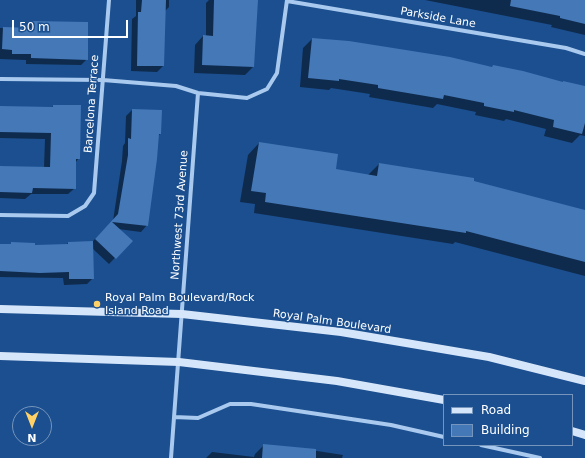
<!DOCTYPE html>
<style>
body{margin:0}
#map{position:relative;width:585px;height:458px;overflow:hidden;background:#1b4f8f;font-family:"DejaVu Sans",sans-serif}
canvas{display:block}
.legend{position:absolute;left:443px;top:394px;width:130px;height:52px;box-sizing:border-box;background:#1b4f8f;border:1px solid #7695bc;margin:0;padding:5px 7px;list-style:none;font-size:12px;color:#fff}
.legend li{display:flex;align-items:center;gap:8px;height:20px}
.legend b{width:20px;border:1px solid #7695bc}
.north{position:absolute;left:12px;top:406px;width:40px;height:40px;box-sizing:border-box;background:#1b4f8f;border:1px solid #7695bc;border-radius:50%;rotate:180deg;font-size:11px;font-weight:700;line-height:16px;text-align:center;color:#fff}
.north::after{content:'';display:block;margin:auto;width:14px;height:18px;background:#ffd166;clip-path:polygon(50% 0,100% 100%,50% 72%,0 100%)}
.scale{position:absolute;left:12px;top:20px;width:116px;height:18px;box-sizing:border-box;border:2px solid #fff;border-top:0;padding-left:5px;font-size:12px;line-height:14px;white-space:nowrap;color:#fff;-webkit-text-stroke:3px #1b4f8f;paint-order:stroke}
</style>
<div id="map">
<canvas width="585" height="458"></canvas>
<ul class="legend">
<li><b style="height:5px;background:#d6e6fa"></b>Road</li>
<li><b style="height:11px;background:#4478b7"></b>Building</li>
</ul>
<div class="north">N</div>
<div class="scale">50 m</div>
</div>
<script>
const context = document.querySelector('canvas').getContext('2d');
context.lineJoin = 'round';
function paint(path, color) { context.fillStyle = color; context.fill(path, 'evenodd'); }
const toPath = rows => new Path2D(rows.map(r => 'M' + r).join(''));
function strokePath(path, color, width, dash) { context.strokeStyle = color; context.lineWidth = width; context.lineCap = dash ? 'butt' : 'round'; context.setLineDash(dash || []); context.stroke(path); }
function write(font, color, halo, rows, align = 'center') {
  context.font = font + ' "DejaVu Sans",sans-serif'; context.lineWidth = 3; context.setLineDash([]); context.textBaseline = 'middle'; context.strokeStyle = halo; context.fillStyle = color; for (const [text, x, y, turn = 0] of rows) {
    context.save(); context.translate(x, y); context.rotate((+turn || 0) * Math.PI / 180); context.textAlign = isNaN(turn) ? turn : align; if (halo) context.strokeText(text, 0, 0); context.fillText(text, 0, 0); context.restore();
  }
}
const shadow = toPath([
 [136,0,169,0,169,7,165,11,163,66,157,72,131,71,132,19,136,16],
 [209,0,256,0,253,67,245,75,194,73,195,45,203,36,206,36,206,3],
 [425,0,585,0,585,35,551,27,552,25],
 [32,22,87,59,81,65,26,64,26,60,0,59,0,28,26,29],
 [312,39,491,68,493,66,562,83,585,87,585,136,580,135,572,143,544,136,546,129,506,119,504,121,475,115,476,112,437,104,433,108,369,97,370,94,331,88,329,90,300,87,303,48],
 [0,104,0,107,52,108,53,106,79,158,75,163,75,188,68,194,31,194,25,199,0,198,0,167,44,168,45,139,0,138],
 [132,110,160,134,158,136,147,225,141,232,118,229,131,241,109,264,92,248,93,278,87,284,64,285,63,278,0,277,0,245,10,245,12,243,34,246,66,245,68,243,92,242,113,221,122,161,123,146,125,143,126,116],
 [259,143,335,170,368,175,379,164,473,182,585,211,585,276,455,242,453,244,254,213,255,204,240,202,248,155],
 [264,445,304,449,343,455,342,458,206,458,212,452,254,457,255,454]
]);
const building = toPath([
 [142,0,166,0,164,66,137,66,138,12,141,12],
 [214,0,258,0,254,67,202,65,203,35,213,36],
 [511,0,585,0,585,24,560,18,560,16,510,6],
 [32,21,88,22,88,60,31,58,31,54,12,54,12,50,2,49,3,27,32,28],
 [312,38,349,41,450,57,492,67,493,65,523,71,563,82,563,81,585,86,585,123,582,134,553,127,554,120,514,110,514,112,484,106,484,103,444,95,443,99,378,88,378,85,339,79,339,81,308,78],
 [53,105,81,105,80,159,76,159,76,189,33,188,32,193,0,192,0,166,50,167,51,133,0,132,0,106,53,107],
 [132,109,162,110,161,134,159,134,157,159,148,226,112,222,133,241,116,259,95,239,118,214,128,155,128,138,131,139],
 [259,142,338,154,336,169,377,176,379,163,474,178,474,181,585,210,585,262,466,231,466,233,265,202,266,193,251,191],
 [93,241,94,279,69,279,69,272,40,273,0,271,0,244,11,244,11,242,35,243,35,245,68,244,68,242],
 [263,444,316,449,316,458,262,458]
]);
const street = toPath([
 [287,1,566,48,585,54],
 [0,79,103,80,176,86,198,93,247,98,267,89,277,73,287,0],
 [0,215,68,216,85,206,94,193,109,0],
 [174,417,198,418,230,404,251,404,391,425,444,437],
 [481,445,540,458],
 [171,458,198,93]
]);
const secondary = toPath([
 [0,309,182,314,341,332,489,357,585,381],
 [0,356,179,362,337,381,444,400],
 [572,431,585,435]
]);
const markers = [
 [97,304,4,"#ffd166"]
];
const streetNames = [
 ["Parkside Lane",438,18,10],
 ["Barcelona Terrace",92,104,-86],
 ["Northwest 73rd Avenue",180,215,-86],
 ["Royal Palm Boulevard",332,322,8]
];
const poiNames = [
 ["Royal Palm Boulevard/Rock",105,298],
 ["Island Road",105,311]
];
paint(shadow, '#0007');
paint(building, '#4478b7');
strokePath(street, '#a9c9ee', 4);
strokePath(secondary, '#d6e6fa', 8);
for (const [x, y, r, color] of markers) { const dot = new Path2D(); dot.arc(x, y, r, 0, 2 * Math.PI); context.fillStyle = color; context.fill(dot); strokePath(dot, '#1b4f8f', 1.5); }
write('11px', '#fff', '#1b4f8f', streetNames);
write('11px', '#fff', '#1b4f8f', poiNames, 'left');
</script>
